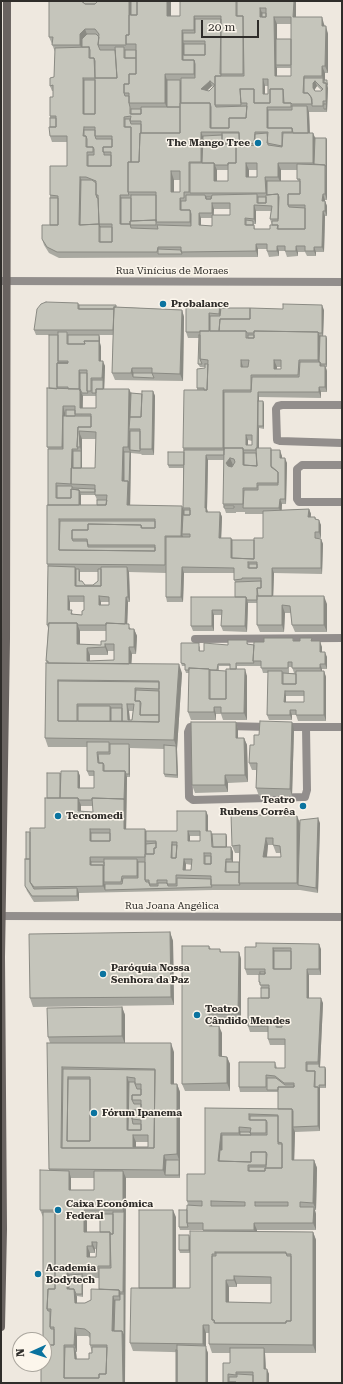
<!DOCTYPE html>
<meta charset="utf-8">
<style>
body{margin:0}
#map{position:relative;width:343px;height:1384px;overflow:hidden;background:#eee8df;font-family:"Roboto Serif",serif}
canvas{display:block}
.frame{position:absolute;inset:0;border:2px solid #2f2d2a;pointer-events:none}
.north{position:absolute;left:12px;top:1332px;width:40px;height:40px;box-sizing:border-box;background:#fcf6ec;border:1px solid #aaa69e;border-radius:50%;rotate:267deg;font-size:11px;font-weight:700;line-height:16px;text-align:center;color:#2f2d2a}
.north::after{content:'';display:block;margin:auto;width:14px;height:18px;background:#0a739f;clip-path:polygon(50% 0,100% 100%,50% 72%,0 100%)}
.scale{position:absolute;left:201px;top:20px;width:58px;height:18px;box-sizing:border-box;border:2px solid #2f2d2a;border-top:0;padding-left:5px;font-size:12px;line-height:14px;white-space:nowrap;color:#2f2d2a;-webkit-text-stroke:3px #fcf6ec;paint-order:stroke}
</style>
<div id="map">
<canvas width="343" height="1384"></canvas>
<div class="frame"></div>
<div class="north">N</div>
<div class="scale">20 m</div>
</div>
<script>
const context = document.querySelector('canvas').getContext('2d');
context.lineJoin = 'round';
const toPath = rows => new Path2D(rows.map(r => 'M' + r).join(''));
function strokePath(path, color, width, dash) { context.strokeStyle = color; context.lineWidth = width; context.lineCap = dash ? 'butt' : 'round'; context.setLineDash(dash || []); context.stroke(path); }
function paint(path, color) { context.fillStyle = color; context.fill(path, 'evenodd'); }
function write(font, color, halo, rows, align = 'center') {
  context.font = font + ' "Roboto Serif",serif'; context.lineWidth = 3; context.setLineDash([]); context.textBaseline = 'middle'; context.strokeStyle = halo; context.fillStyle = color; for (const [text, x, y, turn = 0] of rows) {
    context.save(); context.translate(x, y); context.rotate((+turn || 0) * Math.PI / 180); context.textAlign = isNaN(turn) ? turn : align; if (halo) context.strokeText(text, 0, 0); context.fillText(text, 0, 0); context.restore();
  }
}
const street = toPath([
 [1,281,342,282],
 [342,405,282,405,278,406,276,409,277,440,280,441,342,443],
 [342,465,302,465,297,469,297,499,299,502,342,502],
 [195,639,342,638],
 [201,726,190,727,188,732,189,797,193,800,305,797,307,790,306,727],
 [227,726,269,727],
 [283,727,342,727],
 [1,916,342,917]
]);
const secondary = toPath([
 [1,1327,3,1229,1,957,6,639,7,1]
]);
const wall = toPath([
 [49,1,171,1,171,16,180,16,180,1,296,1,296,17,324,24,325,26,328,34,328,73,325,73,325,80,328,83,327,112,309,112,310,133,313,133,315,138,326,138,327,140,327,200,325,200,325,201,327,206,327,216,325,216,324,252,316,252,316,256,307,256,305,252,298,252,298,256,287,257,285,251,279,251,279,256,269,257,267,251,267,249,258,249,258,257,59,258,49,253,44,245,42,239,50,225,50,195,67,166,67,142,52,142,50,136,50,116,53,97,53,91,52,91,50,86,54,77,55,52,52,44,49,37],
 [277,24,291,24,291,39,277,39],
 [277,68,291,68,291,76,277,76],
 [212,86,213,87,209,91,207,91],
 [265,86,268,86,268,94,265,94],
 [317,86,322,91,315,91,315,89],
 [217,170,228,170,228,181,217,181],
 [249,170,257,170,257,177,249,177],
 [281,170,297,170,297,179,298,181,281,181],
 [174,180,180,180,180,192,174,192],
 [214,209,230,209,230,215,214,215],
 [256,211,271,211,270,219,272,225,270,229,255,229,254,224,256,224],
 [201,218,212,218,212,226,201,225],
 [78,303,79,305,182,310,184,317,183,381,115,380,112,373,113,335,99,335,100,338,100,343,101,347,101,361,105,366,104,389,129,389,131,393,142,394,153,391,155,396,154,455,142,455,141,454,131,453,130,505,183,508,183,468,169,468,168,465,184,452,183,448,197,390,197,388,205,368,205,367,200,367,198,364,199,338,188,338,186,332,186,304,222,308,324,310,323,336,326,336,327,339,327,367,326,367,327,371,327,392,321,392,321,398,259,397,259,401,263,401,264,404,264,429,259,428,259,448,271,450,282,456,282,458,287,463,286,504,282,504,282,510,309,509,311,514,311,517,315,517,316,519,321,525,321,538,317,538,321,539,323,544,322,574,274,573,273,596,327,604,327,632,295,632,292,625,291,613,285,613,284,632,260,632,257,625,257,603,248,603,247,632,223,631,221,626,222,615,214,615,214,631,193,631,191,626,191,597,235,597,235,582,234,580,234,573,184,573,183,602,167,602,166,597,166,573,129,572,130,602,128,602,127,624,131,629,134,629,137,636,136,654,132,654,131,664,182,673,177,749,178,778,165,777,164,774,164,749,130,748,130,777,127,777,126,829,146,831,177,831,206,811,208,816,208,831,211,831,212,834,226,834,227,837,227,847,231,847,233,852,233,862,239,862,239,853,235,853,232,846,300,823,320,823,318,893,300,890,213,890,79,893,79,901,34,902,27,891,25,886,26,859,30,832,45,828,47,798,60,773,78,771,80,776,80,788,94,788,94,776,89,776,87,771,87,747,48,747,45,738,47,663,46,661,48,628,47,625,48,566,47,564,48,505,48,449,47,447,49,388,49,335,36,335,34,330],
 [277,367,281,367,281,369,277,369],
 [83,396,96,396,96,408,83,408],
 [82,439,96,439,95,468,82,468],
 [248,440,252,441,252,445,248,445],
 [208,460,224,460,223,504,226,513,236,513,236,512,245,512,245,514,263,514,263,538,254,540,232,540,231,538,221,538,222,517,220,512,208,512,207,509],
 [81,495,95,495,97,500,97,505,81,505],
 [80,572,98,572,98,581,93,585,85,585,80,581],
 [70,602,84,602,84,610,82,615,73,614,70,610],
 [101,602,109,602,109,605,101,605],
 [80,631,106,631,106,641,101,645,80,644],
 [108,651,114,651,114,660,90,661,90,655,108,655],
 [129,711,133,711,132,720,130,720],
 [81,806,93,806,93,812,81,811],
 [190,836,200,836,200,841,190,841],
 [268,845,273,845,276,853,281,853,281,857,267,857],
 [186,864,192,865,191,870,186,870],
 [293,638,294,641,313,641,322,647,322,652,327,657,327,669,322,669,322,671,324,671,326,677,326,721,298,721,296,715,292,715,292,720,269,720,267,715,268,673,263,673,261,666,237,666,237,669,247,676,247,720,223,720,221,714,216,714,216,720,191,720,188,712,189,673,186,673,185,670,185,666,182,666,181,663,200,646,200,651,204,651,228,645,248,643,248,644,254,645,264,642],
 [219,666,230,666,230,669,226,671,219,671],
 [289,667,292,667,294,673,289,673],
 [286,696,304,696,304,702,286,702],
 [236,722,238,729,238,738,244,738,247,745,248,782,228,783,228,792,195,793,192,785],
 [294,729,292,796,259,796,256,788,256,770,252,770,249,763,254,745,259,735],
 [170,932,173,941,174,1005,33,1007,30,998],
 [209,946,211,949,220,949,221,952,239,952,241,959,241,1021,212,1021,212,1026,222,1033,222,1056,227,1057,230,1064,230,1091,185,1091,182,1084],
 [245,947,321,949,321,975,309,975,309,998,323,1003,320,1067,325,1067,326,1070,326,1088,320,1088,320,1131,295,1132,294,1160,314,1160,317,1168,316,1210,315,1210,316,1214,316,1230,257,1230,257,1231,313,1232,316,1240,316,1353,265,1353,266,1369,269,1374,269,1383,223,1383,230,1363,230,1353,212,1353,209,1344,209,1333,206,1333,206,1348,208,1353,133,1351,130,1343,139,1288,176,1217,176,1288,190,1288,190,1253,180,1253,179,1250,190,1238,203,1231,203,1230,180,1230,179,1227,188,1205,187,1201,205,1174,205,1108,278,1109,278,1092,240,1092,239,1087,275,1062,277,1068,285,1068,285,1045,270,1045,268,1039,268,1032,250,1032,248,1026,261,998,261,987,259,982,259,975,247,975,245,969],
 [237,1284,271,1284,271,1303,229,1302,229,1287,237,1287],
 [122,1007,125,1015,125,1043,174,1052,174,1084,177,1084,180,1092,180,1178,126,1178,125,1383,41,1383,44,1364,43,1217,40,1210,49,1170,49,1169,50,1043,48,1037],
 [136,1142,148,1142,148,1147,136,1147],
 [71,1178,94,1178,94,1190,71,1190],
 [87,1217,100,1217,100,1232,87,1232],
 [95,1249,97,1249,96,1257,90,1257,90,1253,95,1253],
 [83,1278,99,1278,99,1289,91,1300,85,1303,77,1303,77,1296,83,1297],
 [77,1336,88,1336,90,1338,90,1345,92,1353,89,1359,77,1359,76,1352,77,1352]
]);
const shadedWall = toPath([
 [129,1,132,1,132,3,129,37],
 [167,1,171,1,171,24,167,16],
 [294,1,296,1,296,24,293,17],
 [260,8,263,15,263,21,260,17],
 [194,16,197,25,197,39,194,30],
 [274,17,277,24,277,65,276,65,277,68,277,83,275,76],
 [322,17,324,24,325,33,322,26],
 [326,26,328,34,328,73,325,66],
 [85,29,88,37,82,50,80,45,80,34],
 [182,30,185,39,183,41,185,46,185,60,182,60],
 [94,58,96,63,96,80,95,78],
 [194,60,197,69,197,83,194,74],
 [322,66,325,73,325,83,322,76],
 [165,74,168,83,167,109,165,103],
 [83,78,85,83,85,116,83,114],
 [263,79,265,86,265,102,263,94],
 [180,80,181,83,181,112,180,109],
 [210,81,212,86,203,94,201,89],
 [315,81,317,86,315,89,314,93,313,88,313,83],
 [326,83,328,88,327,112,326,109],
 [210,103,213,112,213,131,210,128],
 [307,106,309,112,310,140,308,135],
 [267,107,270,116,270,131,267,128],
 [131,127,132,133,133,168,131,165],
 [201,132,205,141,202,165,201,162],
 [313,133,316,140,314,167,313,163],
 [326,138,327,140,327,200,325,194],
 [214,163,217,170,217,188,214,181],
 [246,163,249,170,249,184,246,177],
 [278,163,281,170,281,184,278,177],
 [171,171,174,180,174,200,171,192],
 [80,177,82,182,81,227,79,225],
 [265,177,268,184,267,197,266,193],
 [278,194,280,200,280,224,278,219],
 [323,194,325,200,324,206,322,201],
 [120,195,122,200,122,227,120,224],
 [180,198,183,206,183,214,180,210],
 [325,201,327,206,327,216,325,211],
 [212,203,214,209,213,218,212,213],
 [254,205,256,211,256,224,254,219],
 [190,210,193,219,193,231,190,222],
 [323,211,325,216,324,252,322,247],
 [199,213,201,218,201,231,199,225],
 [256,244,258,249,258,257,256,251],
 [277,246,279,251,279,256,277,251],
 [296,246,298,252,298,256,296,251],
 [314,247,316,252,316,256,314,251],
 [220,304,222,309,221,319,219,314],
 [322,305,324,310,323,339,322,333],
 [182,310,184,317,183,381,180,374],
 [209,313,211,319,211,335,209,332],
 [318,332,321,339,320,362,322,367,319,365,318,360],
 [99,335,100,338,100,343,101,347,101,366,99,361],
 [326,336,327,339,327,367,326,364],
 [241,360,243,367,241,367],
 [274,360,277,367,276,376,274,369],
 [103,361,105,366,104,396,103,393,103,380,102,378],
 [325,366,327,371,327,392,325,387],
 [132,368,134,376,133,377,131,373],
 [79,370,81,376,81,392,83,396,82,415,80,408],
 [319,387,321,392,321,398,319,392],
 [129,389,132,396,131,419,129,429,131,434,130,450,131,453,130,513,127,505,128,481,130,452,128,447],
 [223,390,226,397,225,453,223,448],
 [153,391,155,396,154,455,152,449],
 [258,392,259,397,259,426,258,426,259,428,259,455,257,450],
 [263,401,264,404,264,429,263,426],
 [63,406,65,413,65,454,62,447],
 [78,429,82,439,82,475,81,472,81,451,80,447],
 [246,435,248,440,248,450,246,445],
 [123,447,125,455,125,485,122,481],
 [243,448,245,456,246,470,243,465],
 [72,449,74,454,72,484],
 [280,450,282,456,282,463,280,458],
 [206,455,208,460,207,509,208,513,208,517,205,508],
 [230,458,233,465,229,471,226,463],
 [285,458,287,463,286,504,285,499],
 [79,490,81,495,81,512,79,507],
 [280,499,282,504,281,514,279,508],
 [182,506,185,513,182,534,184,539,184,543,181,536],
 [309,509,311,514,310,522,308,517],
 [220,512,222,517,221,543,219,538],
 [319,520,321,525,321,538,319,532],
 [231,538,233,543,233,561,231,558],
 [321,539,323,544,322,574,321,568],
 [75,567,77,572,77,591,75,586],
 [127,567,129,572,130,602,128,597],
 [182,567,184,573,183,602,181,597],
 [272,568,274,573,273,603,272,598],
 [79,569,80,572,80,584,79,581],
 [68,596,70,602,70,615,68,610],
 [99,596,101,602,101,611,99,605],
 [324,596,327,604,327,632,324,625],
 [126,597,128,602,127,631,125,625],
 [246,597,248,603,247,632,245,626],
 [282,605,285,613,284,632,282,625],
 [212,610,214,615,214,631,212,626],
 [77,623,80,631,80,652,77,644],
 [134,629,137,636,136,654,134,647],
 [320,641,322,647,322,657,320,652],
 [105,644,108,651,108,655,105,647],
 [129,647,132,654,131,672,129,665],
 [87,648,90,655,90,665,87,661],
 [325,652,327,657,327,669,325,664],
 [179,664,182,673,177,749,178,778,177,775,176,746,174,740],
 [320,664,322,669,322,674,320,668],
 [245,669,247,676,247,720,244,713],
 [324,671,326,677,326,721,324,715],
 [285,691,286,696,286,707,284,702],
 [127,704,129,711,130,723,128,720],
 [110,706,112,711,112,730,110,725],
 [214,707,216,714,216,720,214,712],
 [290,710,292,715,292,720,290,715],
 [236,722,238,729,238,746,236,738],
 [292,722,294,729,292,796,290,789],
 [244,738,247,745,248,782,245,775],
 [129,748,130,748,130,777,129,774],
 [78,771,80,776,80,794,78,788],
 [125,771,127,777,126,836,124,829,124,799],
 [225,775,228,783,228,792,225,785],
 [78,798,81,805,81,818,78,811],
 [206,811,208,816,208,836,206,831],
 [297,816,300,823,298,885,297,883],
 [318,818,320,823,318,893,316,888],
 [90,829,92,836,92,845,90,841],
 [145,829,148,836,146,841,147,846,146,862,145,857],
 [188,831,190,836,190,846,188,841],
 [226,834,227,837,227,852,226,850],
 [266,838,268,845,266,864,263,857],
 [172,842,173,847,173,861,171,858],
 [231,847,233,852,233,864,231,859],
 [90,857,92,865,90,865],
 [137,859,139,865,139,881,137,876],
 [184,859,186,864,185,875,183,870],
 [103,865,105,869,104,882,106,887,105,890,103,886],
 [77,888,79,893,79,901,77,896],
 [170,932,173,941,174,1005,171,997],
 [319,944,321,949,321,975,319,969],
 [273,948,275,953,275,972,273,969],
 [239,952,241,959,241,1021,238,1014],
 [307,969,309,975,309,1004,307,998],
 [321,998,323,1003,320,1067,319,1067,318,1062],
 [122,1007,125,1015,125,1044,122,1036],
 [209,1014,212,1021,212,1033,209,1026],
 [219,1026,222,1033,222,1064,219,1056],
 [171,1043,174,1052,174,1092,171,1084],
 [227,1057,230,1064,230,1091,227,1083],
 [325,1067,326,1070,326,1088,325,1085],
 [68,1077,70,1084,69,1143,67,1141],
 [127,1077,130,1085,129,1134,127,1130],
 [177,1084,180,1092,180,1178,179,1175,179,1160,177,1154],
 [319,1085,320,1088,320,1131,318,1126,318,1087],
 [292,1109,295,1116,293,1127,295,1132,294,1167,292,1160],
 [239,1127,241,1135,241,1140,239,1133],
 [221,1133,224,1140,222,1163,218,1161],
 [133,1135,136,1142,136,1150,133,1147],
 [164,1155,167,1163,165,1175,163,1170],
 [314,1160,317,1168,316,1210,313,1203],
 [69,1171,71,1178,71,1197,69,1190],
 [123,1171,126,1178,125,1383,123,1383,122,1331,124,1294,123,1292],
 [314,1207,316,1214,316,1230,313,1223],
 [84,1210,87,1217,87,1239,84,1232],
 [173,1210,176,1217,176,1297,173,1290],
 [254,1223,257,1230,257,1237,254,1230],
 [313,1232,316,1240,316,1353,313,1345],
 [189,1235,190,1238,190,1253,189,1250],
 [92,1242,95,1249,95,1253,92,1246],
 [87,1246,90,1253,90,1264,87,1257],
 [67,1270,70,1277,70,1294,67,1289],
 [82,1274,83,1277,83,1297,82,1294],
 [234,1276,237,1284,237,1287,234,1280],
 [226,1280,229,1287,229,1310,226,1302],
 [74,1289,77,1297,77,1310,75,1303],
 [119,1290,122,1297,122,1303,119,1296],
 [113,1296,116,1303,115,1336,112,1331],
 [203,1325,206,1333,206,1348,208,1353,208,1383,206,1383,206,1351,203,1344],
 [75,1328,77,1336,77,1352,74,1345],
 [74,1347,76,1352,77,1364,75,1359],
 [264,1348,265,1353,266,1375,264,1369],
 [267,1369,269,1374,269,1383,267,1383]
]);
const building = toPath([
 [49,1,81,1,85,4,95,4,98,1,129,1,129,35,126,35,126,45,98,45,99,34,95,29,85,29,80,34,80,45,52,45,53,37,49,37,49,1],
 [82,1,98,1,95,4,85,4,82,1],
 [131,1,137,1,137,15,131,15,131,1],
 [137,1,167,1,167,16,180,16,180,1,236,1,236,16,243,16,243,74,220,74,221,16,194,16,194,30,182,30,182,60,194,60,194,74,165,74,165,103,129,103,129,93,124,93,124,84,129,84,129,74,136,74,136,44,126,44,126,35,129,35,129,15,137,15,137,1],
 [237,1,294,1,293,17,322,17,322,26,326,26,325,66,322,66,322,76,304,76,303,93,308,93,311,97,312,104,292,104,291,103,284,103,283,89,270,89,270,103,254,103,254,89,240,89,241,105,215,105,215,76,244,76,243,17,243,16,237,16,237,1],
 [260,8,266,8,266,17,260,17,260,8],
 [274,17,291,17,291,76,275,76,274,17],
 [263,79,268,79,268,94,263,94,263,79],
 [262,13,266,13,266,17,262,17,262,13],
 [195,19,221,19,221,76,215,76,215,105,216,107,247,106,246,118,229,118,229,128,211,128,211,107,210,103,181,103,181,78,195,78,195,64,194,60,183,60,183,55,205,55,205,41,183,41,183,33,195,33,195,19],
 [210,81,215,85,209,91,201,89,210,81],
 [87,34,96,34,99,37,98,45,100,50,115,50,117,78,95,78,95,61,94,58,90,58,90,50,89,47,82,47,82,39,87,34],
 [276,39,291,39,291,65,276,65,276,39],
 [184,44,205,44,205,55,184,55,184,44],
 [89,47,89,58,94,58,95,78,117,78,115,47,124,47,124,58,136,58,136,74,129,74,129,84,124,84,124,93,125,96,129,96,129,103,130,107,130,114,141,114,141,107,180,107,180,133,141,133,141,121,130,121,131,116,124,117,124,127,131,127,131,162,128,162,128,192,129,195,120,195,120,224,130,224,131,228,158,229,157,225,191,226,191,214,190,210,181,210,181,201,186,201,186,195,205,195,206,199,211,199,212,195,257,194,257,203,266,203,266,195,278,194,278,219,270,219,272,206,254,205,254,219,245,218,245,225,254,225,254,229,270,229,270,225,278,225,277,229,305,229,305,205,288,205,288,194,300,194,300,179,297,179,297,164,325,165,325,194,323,194,322,201,325,201,325,211,323,211,322,247,314,247,314,251,305,251,305,246,296,246,296,251,285,251,285,246,277,246,277,251,267,251,267,244,256,244,256,251,181,252,181,247,158,247,157,252,57,252,47,247,42,239,42,225,58,225,58,196,50,195,50,166,67,166,67,136,50,136,49,127,56,127,56,116,50,116,50,97,53,97,53,85,50,86,50,78,54,77,55,48,89,47],
 [83,78,95,78,95,114,83,114,83,78],
 [84,127,95,127,95,136,112,136,112,147,103,147,103,152,111,152,111,166,87,166,87,152,93,152,93,147,86,147,86,136,83,136,84,127],
 [80,177,86,177,96,181,96,195,98,195,99,224,112,224,112,242,99,242,99,224,79,225,80,177],
 [212,203,230,203,230,215,212,215,212,226,199,225,199,213,212,213,212,203],
 [125,50,136,50,136,58,125,58,125,50],
 [304,78,323,78,323,83,326,83,326,101,323,101,323,106,312,106,312,99,311,97,308,93,304,93,304,78],
 [315,81,323,89,321,91,315,91,313,88,313,83,315,81],
 [84,80,95,80,95,114,84,114,84,80],
 [167,80,180,80,180,107,167,107,167,80],
 [324,80,327,80,327,85,326,83,324,83,324,80],
 [240,89,254,89,254,103,270,103,270,89,283,89,283,103,291,103,291,107,267,107,267,128,292,128,292,132,282,132,282,146,267,143,268,132,255,132,254,143,239,146,239,132,201,132,201,162,189,162,189,192,184,192,184,198,180,198,180,210,190,210,190,222,156,222,156,192,128,192,128,162,139,162,140,133,180,133,180,103,210,103,210,128,229,128,229,118,246,118,247,103,241,103,240,89],
 [171,171,180,171,180,192,171,192,171,171],
 [324,104,326,104,326,109,324,109,324,104],
 [292,106,307,106,308,133,293,133,292,128,268,128,268,110,292,110,292,106],
 [131,109,141,109,141,114,131,114,131,109],
 [50,118,56,118,56,127,50,127,50,118],
 [125,119,130,119,130,121,131,124,141,124,141,133,140,133,139,162,131,162,131,127,125,127,125,119],
 [84,130,95,130,95,136,96,139,112,139,112,147,103,147,103,152,104,152,104,155,111,155,111,166,88,166,88,155,94,155,94,149,93,147,87,147,87,139,86,136,84,136,84,130],
 [222,133,239,133,240,147,255,145,255,134,267,133,268,145,282,147,283,133,313,133,313,163,278,163,278,177,265,177,266,193,190,193,190,163,214,163,214,181,228,181,228,163,236,163,236,142,222,142,222,133],
 [246,163,257,163,257,177,246,177,246,163],
 [222,135,222,142,223,144,236,144,236,163,228,163,228,165,215,165,214,163,202,163,203,136,222,135],
 [315,138,326,138,326,167,325,165,314,164,315,138],
 [81,180,92,180,96,183,96,195,97,198,98,198,99,224,100,227,99,224,80,225,81,180],
 [267,181,300,181,300,194,288,194,288,205,289,207,305,208,305,229,278,229,278,225,272,225,272,221,278,221,279,197,278,194,267,195,267,181],
 [131,195,156,195,156,221,156,220,131,221,131,195],
 [206,197,211,197,211,199,206,199,206,197],
 [258,197,266,197,266,203,258,203,258,197],
 [50,198,58,198,58,225,50,225,50,198],
 [121,198,131,198,131,221,130,221,130,224,121,224,121,198],
 [156,220,156,225,130,225,130,221,156,220],
 [246,220,253,221,253,225,246,225,246,220],
 [100,227,112,227,112,242,100,242,100,227],
 [158,249,181,250,182,254,158,254,158,249],
 [46,302,78,303,78,309,114,309,113,330,34,330,37,309,41,304,46,302],
 [186,304,220,304,219,314,209,313,209,331,200,331,200,332,186,332,186,304],
 [283,304,322,305,322,333,319,333,318,332,254,331,254,333,247,333,246,331,219,331,220,319,250,319,250,308,283,309,283,304],
 [79,305,116,305,116,307,114,307,114,309,79,309,79,305],
 [114,307,182,310,180,374,152,373,152,368,132,368,131,373,112,373,114,307],
 [221,308,250,308,250,319,220,319,219,331,210,331,210,316,220,316,221,308],
 [200,331,246,331,246,338,254,338,254,331,318,332,318,360,299,360,298,375,251,375,251,390,223,390,223,448,183,448,184,390,207,390,208,360,200,359,200,331],
 [241,360,249,360,248,367,241,367,241,360],
 [274,360,281,360,281,369,274,369,274,360],
 [58,332,67,332,67,344,85,344,84,341,99,341,99,361,103,361,102,378,91,378,91,391,87,391,87,370,79,370,79,389,68,389,68,387,57,387,57,363,68,363,68,361,58,361,58,332],
 [49,335,58,335,58,363,68,363,57,363,57,389,49,388,49,335],
 [68,335,99,335,99,341,84,341,85,344,68,344,68,335],
 [199,335,200,335,200,359,202,364,198,364,199,335],
 [248,335,254,335,254,338,248,338,248,335],
 [320,336,326,336,326,364,321,364,320,362,319,362,320,336],
 [300,362,320,362,320,366,325,366,325,387,319,387,319,392,258,392,257,448,256,448,256,450,243,450,243,448,224,448,224,450,224,392,251,392,252,377,299,377,300,362],
 [246,435,252,435,252,445,246,445,246,435],
 [205,364,208,364,207,390,204,390,204,388,197,388,197,369,205,368,205,364],
 [80,373,87,373,87,391,88,393,82,393,80,389,80,391,80,373],
 [133,373,152,373,154,378,133,377,133,373],
 [92,380,103,380,103,389,96,389,96,393,92,393,92,380],
 [47,388,80,389,80,408,96,408,96,389,129,389,128,447,123,447,122,481,128,481,127,505,182,506,181,536,165,536,165,565,47,564,47,505,106,505,107,495,95,495,95,485,71,484,71,468,95,468,96,432,79,431,80,447,77,447,78,427,91,427,91,414,75,414,75,406,63,406,62,447,47,447,47,388],
 [59,519,155,519,155,528,141,528,141,525,88,524,88,530,72,530,72,539,87,539,88,545,155,545,155,551,59,550,59,519],
 [142,391,153,391,152,449,140,449,140,429,129,429,130,417,141,417,142,391],
 [131,393,142,394,141,417,130,417,131,393],
 [258,401,263,401,263,426,258,426,258,401],
 [66,410,75,410,75,416,66,416,66,410],
 [63,416,91,416,91,427,78,427,77,447,78,449,72,449,71,484,56,483,56,498,71,498,71,489,79,490,79,505,48,505,48,449,63,449,63,416],
 [130,431,140,431,140,451,130,450,130,431],
 [224,448,243,448,243,465,257,466,256,448,271,448,271,466,278,472,278,483,257,483,257,488,243,488,243,504,223,504,224,448],
 [230,458,234,459,235,462,232,467,228,466,226,463,230,458],
 [184,450,224,450,224,455,206,455,205,508,206,508,206,512,220,512,219,538,231,538,231,558,254,559,254,538,263,538,263,511,309,509,308,517,315,517,315,519,319,520,319,532,315,532,315,538,321,539,321,568,272,568,272,596,258,596,257,588,261,588,261,578,242,578,242,579,234,580,234,568,182,567,181,597,166,597,166,537,190,537,190,534,182,534,183,515,190,515,190,508,183,508,184,450],
 [248,562,257,562,257,568,248,568,248,562],
 [271,450,280,450,280,458,285,458,285,499,280,499,279,508,243,508,244,490,258,490,258,485,278,485,278,472,271,467,271,450],
 [73,451,81,451,81,468,73,468,73,451],
 [124,452,130,452,129,485,128,481,124,481,124,452],
 [168,452,184,452,184,465,168,465,168,452],
 [244,453,256,453,257,466,244,465,244,453],
 [57,486,72,486,72,488,95,489,95,492,80,492,79,490,71,489,71,498,57,498,57,486],
 [97,500,107,500,106,505,97,505,97,500],
 [224,506,234,506,234,508,224,508,224,506],
 [184,510,190,510,190,515,184,515,184,510],
 [60,521,155,521,155,528,142,528,141,525,88,524,88,530,72,530,72,539,73,541,87,541,88,547,155,547,155,551,59,550,60,521],
 [232,540,254,540,254,559,232,558,232,540],
 [249,564,257,564,257,568,249,568,249,564],
 [48,566,75,567,75,586,101,586,101,567,127,567,128,597,126,597,125,624,106,623,106,625,78,625,77,623,49,623,48,625,47,625,48,566],
 [68,596,84,596,84,610,82,611,82,615,71,614,72,610,68,610,68,596],
 [99,596,109,597,109,605,99,605,99,596],
 [76,569,79,569,79,581,82,581,85,585,93,585,98,581,98,569,101,569,101,586,76,586,76,569],
 [261,581,261,588,257,588,257,600,247,600,246,597,235,597,235,582,261,581],
 [257,596,324,596,324,625,292,625,290,606,282,605,282,625,257,625,257,596],
 [191,597,246,597,245,626,221,626,222,610,212,610,212,626,191,626,191,597],
 [49,623,77,623,77,644,101,645,101,641,106,641,106,623,129,624,129,629,134,629,134,647,129,647,129,664,48,663,48,661,46,661,49,623],
 [105,644,114,644,114,660,87,661,87,648,105,647,105,644],
 [264,638,293,638,293,641,300,641,300,638,312,638,311,641,320,641,320,652,325,652,325,664,320,664,320,668,292,668,292,662,288,662,288,668,261,668,261,661,253,661,254,642,264,642,264,638],
 [228,640,247,640,247,644,254,645,253,661,254,663,236,663,236,669,230,669,230,664,218,664,217,670,210,670,209,669,189,668,189,670,185,670,185,664,181,663,181,643,199,643,199,651,204,651,204,643,228,645,228,640],
 [46,663,179,664,174,740,45,738,46,663],
 [58,680,159,681,159,722,58,721,58,680],
 [189,668,209,669,209,699,226,699,226,669,245,669,244,713,221,713,221,707,214,707,214,712,188,712,189,668],
 [210,670,226,671,226,699,210,699,210,670],
 [268,671,282,671,282,684,296,684,296,671,324,671,324,715,296,715,296,710,290,710,290,715,267,715,268,671],
 [285,691,304,691,304,702,284,702,285,691],
 [283,673,296,674,296,684,283,684,283,673],
 [58,681,159,682,159,689,135,688,135,701,140,701,140,715,159,715,159,722,122,721,122,704,77,704,77,721,58,721,58,681],
 [127,704,134,704,132,720,128,720,127,704],
 [136,690,159,691,159,715,140,715,141,703,140,701,135,701,136,690],
 [78,706,110,706,110,721,78,721,78,706],
 [111,708,122,708,122,721,111,721,111,708],
 [260,721,292,722,290,789,256,788,257,763,249,763,250,745,254,745,254,735,259,735,260,721],
 [191,722,236,722,236,738,244,738,245,775,225,775,225,785,192,785,191,722],
 [87,742,109,742,109,752,97,752,98,763,103,763,103,771,125,771,124,800,124,799,92,798,92,800,79,800,78,798,60,798,61,771,78,771,78,788,94,788,94,771,87,771,87,742],
 [110,744,129,744,129,774,126,774,125,771,104,771,104,765,103,763,99,763,98,754,110,754,110,744],
 [164,745,176,746,177,775,164,774,164,745],
 [47,773,60,773,60,798,47,798,47,773],
 [45,798,78,798,78,811,93,812,92,798,124,799,124,829,145,829,145,857,90,857,90,865,103,865,103,886,34,887,30,882,30,828,45,828,45,798],
 [90,829,110,829,110,841,90,841,90,829],
 [177,811,206,811,206,831,211,831,212,847,231,847,231,859,226,859,225,872,239,872,239,883,240,885,211,885,211,876,176,875,176,884,167,884,167,880,157,880,157,884,149,884,149,880,145,880,145,854,154,854,154,848,156,848,156,841,146,841,146,831,177,831,177,811],
 [188,831,200,831,200,841,188,841,188,831],
 [172,842,177,842,176,858,171,858,172,842],
 [204,853,211,853,211,864,204,864,204,853],
 [184,859,192,859,191,870,183,870,184,859],
 [231,814,297,816,297,883,239,883,240,845,232,846,231,814],
 [266,838,273,838,273,845,280,846,281,857,263,857,266,838],
 [318,818,316,888,298,885,300,820,318,818],
 [26,832,30,832,30,859,26,859,26,832],
 [91,833,110,833,110,841,91,841,91,833],
 [212,834,226,834,226,847,213,847,212,834],
 [156,843,156,848,154,848,154,854,146,854,146,844,156,843],
 [172,845,177,845,176,858,172,858,172,845],
 [205,856,211,856,211,864,205,864,205,856],
 [25,859,30,859,30,882,34,889,77,888,77,896,32,896,25,886,25,859],
 [104,859,137,859,137,876,122,876,121,882,104,882,104,859],
 [91,862,104,862,104,866,103,865,91,865,91,862],
 [138,862,145,862,145,880,146,882,149,882,150,886,158,886,158,883,167,883,168,886,177,886,177,878,211,879,211,885,212,887,105,890,105,884,122,884,123,878,138,878,138,862],
 [226,862,239,862,239,872,226,872,226,862],
 [170,932,171,997,30,998,29,934,170,932],
 [256,943,319,944,319,969,307,969,307,998,321,998,318,1062,306,1062,306,1071,315,1071,314,1087,318,1087,318,1126,293,1127,293,1111,292,1109,278,1109,278,1087,294,1087,294,1083,284,1083,275,1076,266,1075,266,1087,239,1087,239,1062,275,1062,275,1068,285,1068,285,1039,268,1039,268,1026,248,1026,248,998,269,998,269,985,260,985,260,982,259,982,259,974,265,974,265,969,245,969,245,947,256,947,256,943],
 [273,948,291,948,291,969,273,969,273,948],
 [276,1020,282,1020,282,1027,276,1027,276,1020],
 [182,946,209,946,209,949,220,949,220,952,239,952,238,1014,209,1014,209,1026,219,1026,219,1056,227,1057,227,1083,182,1084,182,946],
 [274,951,291,951,291,969,274,969,274,951],
 [260,972,265,972,265,974,260,974,260,972],
 [261,988,269,988,269,998,261,998,261,988],
 [122,1007,122,1036,48,1037,47,1008,122,1007],
 [277,1022,282,1022,282,1027,277,1027,277,1022],
 [47,1043,171,1043,171,1084,177,1084,177,1154,164,1155,163,1170,49,1169,47,1043],
 [62,1067,155,1069,154,1148,61,1148,62,1067],
 [307,1064,319,1064,319,1067,325,1067,325,1085,319,1085,319,1090,318,1087,315,1087,315,1071,307,1071,307,1064],
 [63,1069,155,1070,154,1148,62,1148,63,1069],
 [68,1077,90,1077,90,1141,67,1141,68,1077],
 [127,1077,135,1078,135,1084,141,1084,141,1095,132,1095,132,1100,141,1100,141,1110,132,1110,132,1119,141,1120,141,1130,127,1130,127,1077],
 [133,1135,148,1135,148,1147,133,1147,133,1135],
 [267,1078,276,1078,285,1085,294,1085,294,1087,278,1087,278,1090,267,1090,267,1078],
 [68,1079,90,1079,90,1141,67,1141,68,1079],
 [129,1082,135,1082,135,1084,137,1089,141,1089,141,1095,132,1095,132,1100,134,1104,141,1104,141,1110,132,1110,132,1119,133,1124,141,1124,141,1130,128,1130,129,1082],
 [205,1108,292,1109,292,1160,314,1160,313,1203,300,1202,300,1207,314,1207,313,1223,254,1223,254,1230,203,1230,203,1223,187,1223,187,1205,202,1206,202,1201,187,1201,187,1174,205,1174,205,1108],
 [249,1114,278,1115,278,1142,282,1143,282,1168,265,1168,265,1171,248,1171,248,1165,266,1165,266,1152,251,1152,251,1162,218,1161,221,1133,239,1133,239,1127,251,1128,250,1133,266,1133,266,1120,249,1120,249,1114],
 [211,1201,245,1202,245,1206,211,1206,211,1201],
 [255,1202,288,1202,288,1206,255,1206,255,1202],
 [250,1116,278,1116,278,1144,282,1144,282,1168,265,1168,265,1171,249,1171,249,1167,266,1167,267,1154,266,1152,251,1152,251,1162,219,1161,220,1150,222,1150,222,1135,267,1135,267,1122,266,1120,250,1120,250,1116],
 [240,1132,250,1132,251,1135,240,1135,240,1132],
 [166,1160,179,1160,179,1175,165,1175,166,1160],
 [40,1170,69,1171,69,1190,94,1190,94,1171,123,1171,123,1210,84,1210,84,1232,110,1232,110,1266,98,1266,98,1270,67,1270,67,1289,74,1289,75,1303,85,1303,91,1300,91,1289,119,1290,119,1296,113,1296,112,1331,122,1331,123,1383,41,1383,41,1364,44,1364,44,1345,54,1345,54,1327,50,1327,51,1309,47,1309,48,1289,55,1289,55,1210,40,1210,40,1170],
 [92,1242,97,1242,96,1257,87,1257,87,1246,92,1246,92,1242],
 [75,1328,85,1329,90,1333,90,1345,107,1345,106,1374,99,1374,99,1378,64,1378,64,1345,74,1345,75,1328],
 [139,1210,173,1210,173,1288,139,1288,139,1210],
 [179,1210,187,1210,187,1223,188,1227,179,1227,179,1210],
 [43,1212,55,1212,55,1289,48,1289,47,1309,48,1311,50,1311,50,1327,51,1329,54,1329,54,1345,44,1345,44,1340,43,1340,43,1212],
 [113,1212,124,1212,123,1292,120,1292,119,1290,99,1289,99,1268,111,1268,110,1234,113,1234,113,1212],
 [100,1214,113,1214,113,1234,110,1234,110,1232,100,1232,100,1214],
 [190,1231,313,1232,313,1345,209,1344,209,1325,203,1325,203,1344,130,1343,131,1288,190,1288,190,1231],
 [215,1252,286,1252,286,1254,291,1254,291,1321,286,1321,286,1323,214,1323,214,1320,212,1320,212,1254,215,1254,215,1252],
 [179,1235,189,1235,189,1250,179,1250,179,1235],
 [216,1253,286,1253,287,1256,291,1256,291,1321,286,1321,286,1323,215,1323,214,1320,212,1320,212,1256,216,1256,216,1253],
 [234,1276,271,1277,271,1303,226,1302,226,1280,234,1280,234,1276],
 [82,1274,82,1294,76,1294,74,1289,69,1289,69,1275,82,1274],
 [120,1294,124,1294,124,1336,122,1331,114,1331,115,1300,120,1300,120,1294],
 [177,1345,206,1346,206,1383,177,1383,177,1345],
 [65,1347,74,1347,75,1359,89,1359,89,1353,92,1353,92,1347,107,1347,106,1374,99,1374,99,1378,64,1378,65,1347],
 [230,1348,264,1348,264,1369,267,1369,267,1383,253,1383,253,1372,236,1372,236,1375,228,1374,228,1382,236,1382,236,1383,223,1383,223,1363,230,1363,230,1348],
 [176,1350,177,1350,177,1383,176,1383,176,1350],
 [237,1374,253,1375,253,1383,236,1383,236,1382,229,1382,229,1377,237,1377,237,1374]
]);
const markers = [
 [258,143,4,"#0a739f"],
 [163,304,4,"#0a739f"],
 [303,806,4,"#0a739f"],
 [58,816,4,"#0a739f"],
 [103,974,4,"#0a739f"],
 [197,1015,4,"#0a739f"],
 [94,1113,4,"#0a739f"],
 [58,1210,4,"#0a739f"],
 [38,1274,4,"#0a739f"]
];
const poiNames = [
 ["The Mango Tree",250,143,"right"],
 ["Probalance",171,304],
 ["Teatro",295,800,"right"],
 ["Rubens Corrêa",295,812,"right"],
 ["Tecnomedi",66,816],
 ["Paróquia Nossa",111,968],
 ["Senhora da Paz",111,980],
 ["Teatro",205,1009],
 ["Cândido Mendes",205,1021],
 ["Fórum Ipanema",102,1113],
 ["Caixa Econômica",66,1204],
 ["Federal",66,1216],
 ["Academia",46,1268],
 ["Bodytech",46,1280]
];
const streetNames = [
 ["Rua Vinícius de Moraes",172,271],
 ["Rua Joana Angélica",172,906]
];
strokePath(street, '#928e8c', 8);
strokePath(secondary, '#696360', 8);
paint(wall, '#a9a9a1');
paint(shadedWall, '#8a8a83');
paint(building, '#c5c5bb');
strokePath(building, '#8a8a83', 1);
for (const [x, y, r, color] of markers) { const dot = new Path2D(); dot.arc(x, y, r, 0, 2 * Math.PI); context.fillStyle = color; context.fill(dot); strokePath(dot, '#fcf6ec', 1.5); }
write('bold 10px', '#2f2d2a', '#fcf6ec', poiNames, 'left');
write('10px', '#2f2d2a', '#fcf6ec', streetNames);
</script>
